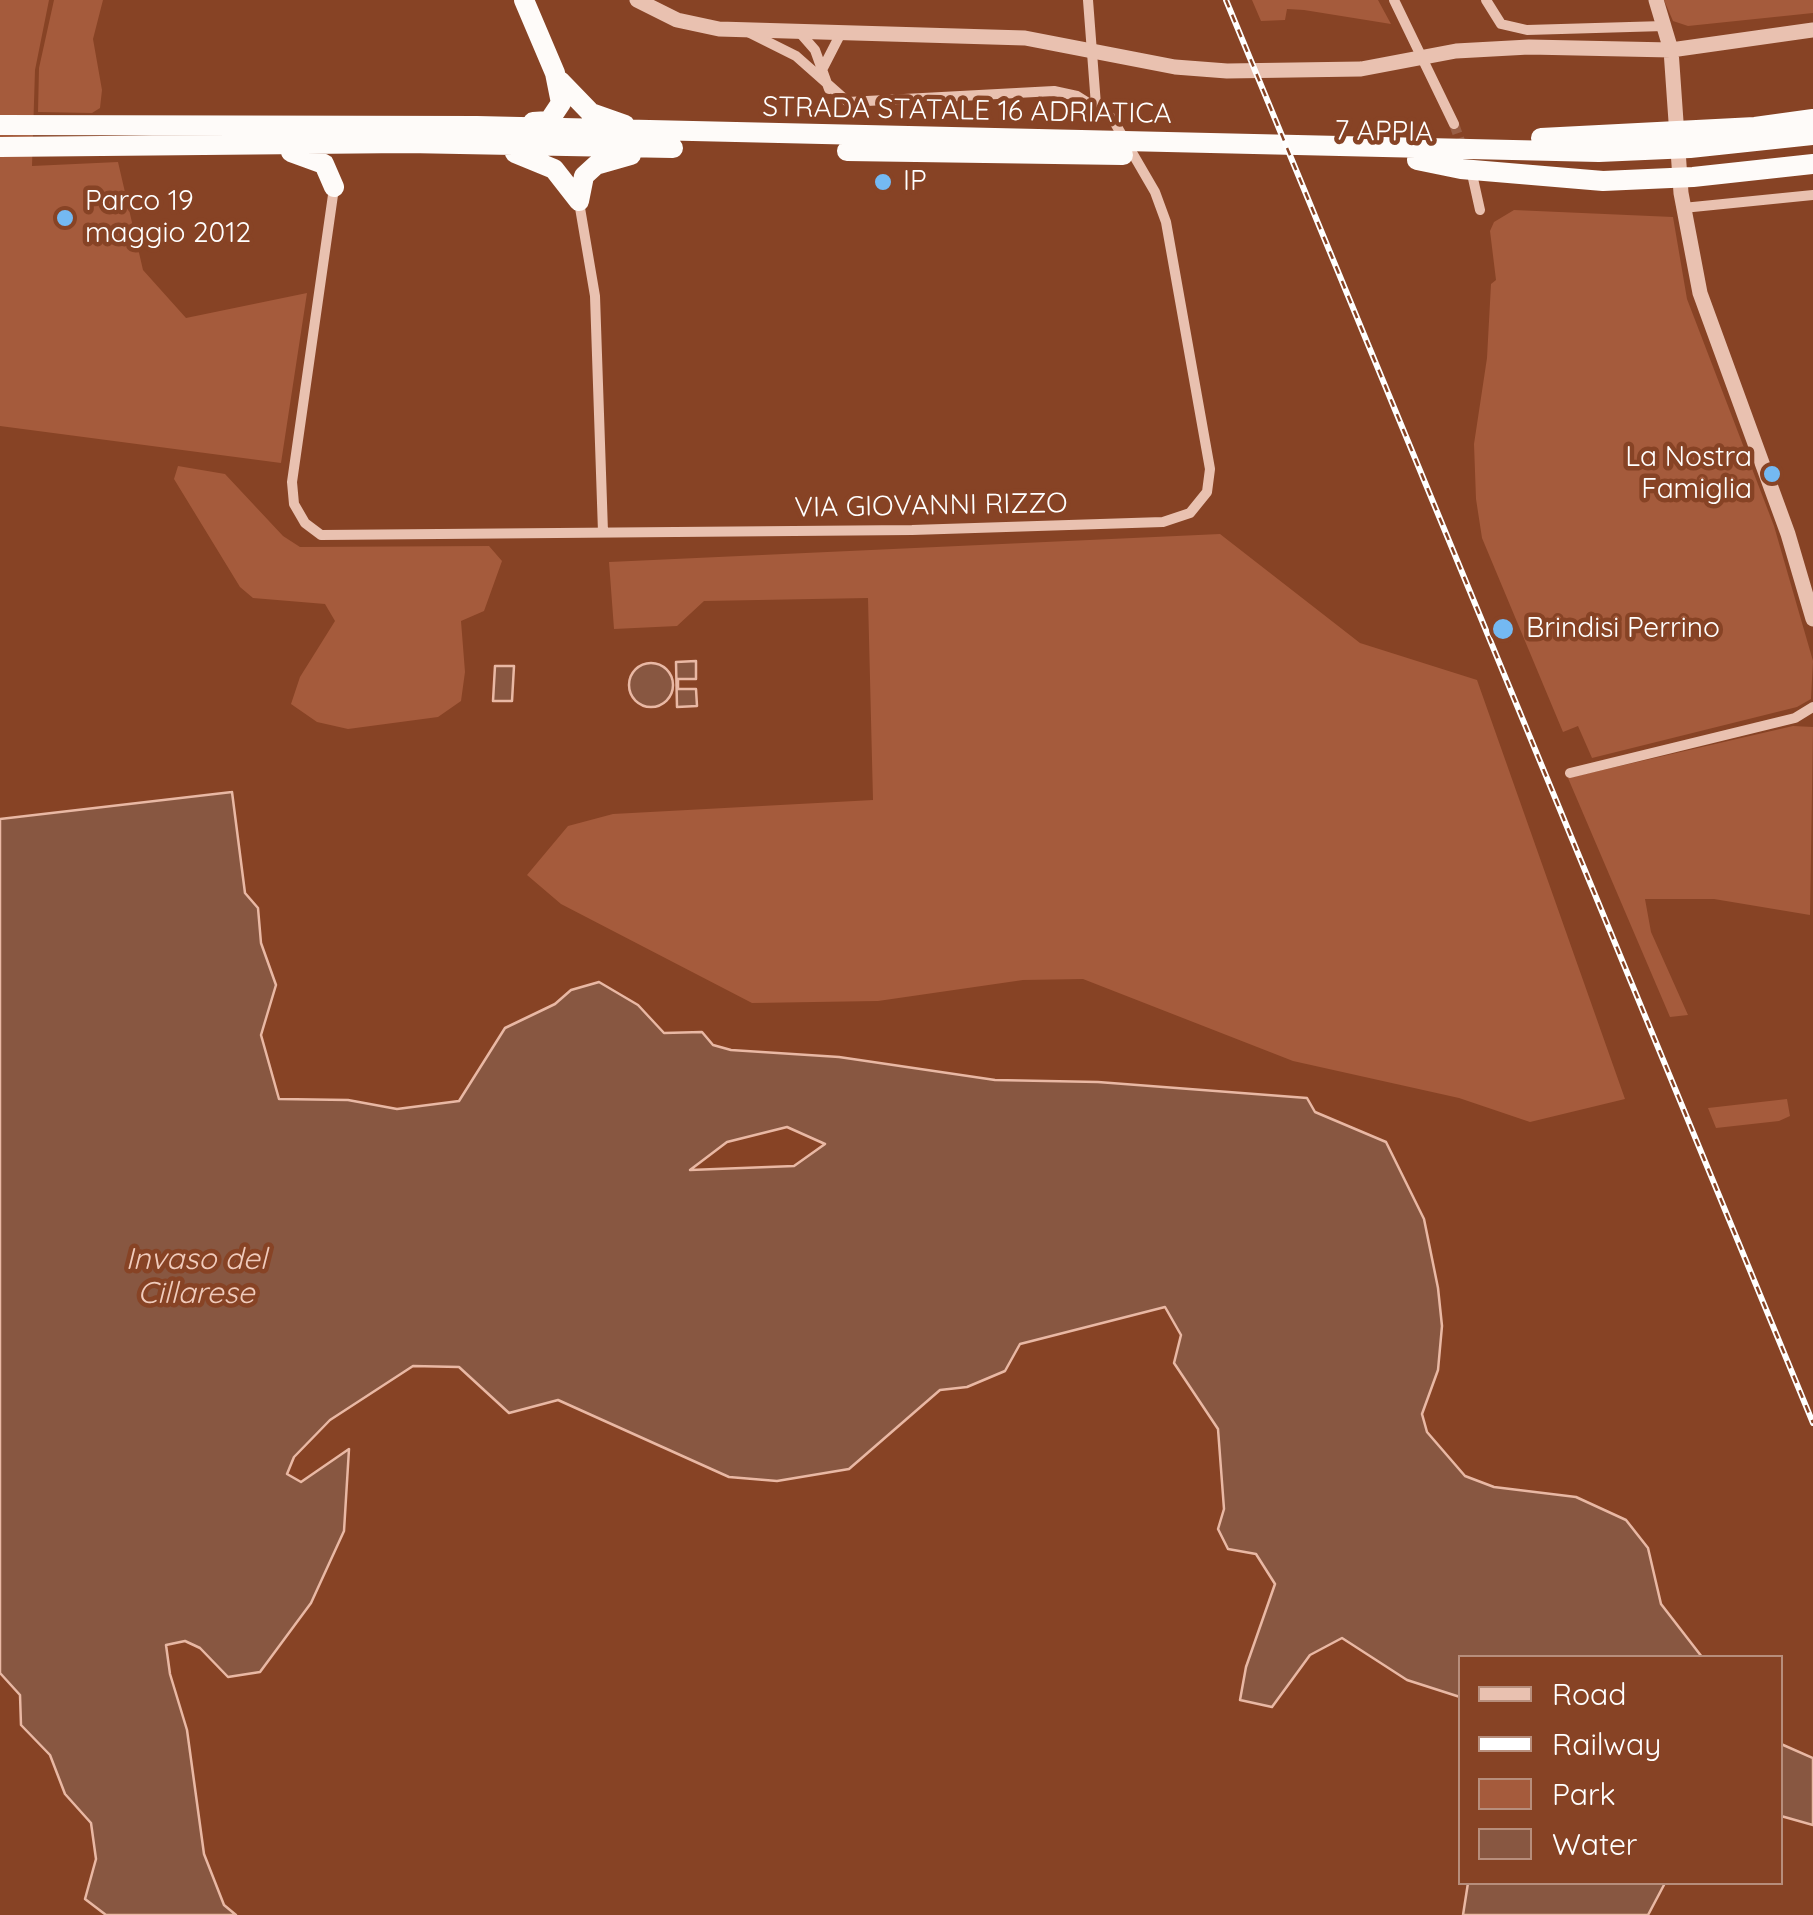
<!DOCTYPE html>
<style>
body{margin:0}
#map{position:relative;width:1813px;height:1915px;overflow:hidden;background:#874325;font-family:Quicksand,sans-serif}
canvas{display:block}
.legend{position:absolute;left:1458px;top:1655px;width:325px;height:230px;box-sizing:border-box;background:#874325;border:2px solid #b78e7c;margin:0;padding:12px 18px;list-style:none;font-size:30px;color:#fff}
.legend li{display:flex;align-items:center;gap:20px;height:50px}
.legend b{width:50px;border:2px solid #b78e7c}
</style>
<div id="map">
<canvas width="1813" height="1915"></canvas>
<ul class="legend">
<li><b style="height:12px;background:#e9c1b0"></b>Road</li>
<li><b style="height:12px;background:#fff"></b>Railway</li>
<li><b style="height:28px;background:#a55b3c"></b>Park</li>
<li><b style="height:28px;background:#885741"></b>Water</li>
</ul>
</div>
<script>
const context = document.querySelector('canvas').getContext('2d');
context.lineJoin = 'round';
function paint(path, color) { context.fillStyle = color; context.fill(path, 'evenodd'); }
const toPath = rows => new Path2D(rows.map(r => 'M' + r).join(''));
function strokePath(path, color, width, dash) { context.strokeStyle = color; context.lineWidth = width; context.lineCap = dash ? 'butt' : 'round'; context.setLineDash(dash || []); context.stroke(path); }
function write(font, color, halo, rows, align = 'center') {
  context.font = font + ' Quicksand,sans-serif'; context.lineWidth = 9; context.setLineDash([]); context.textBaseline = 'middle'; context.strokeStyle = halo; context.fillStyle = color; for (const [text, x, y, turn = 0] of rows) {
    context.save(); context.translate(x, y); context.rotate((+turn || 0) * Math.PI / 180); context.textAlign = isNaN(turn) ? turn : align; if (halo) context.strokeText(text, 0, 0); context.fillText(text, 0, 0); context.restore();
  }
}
const green = toPath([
 [0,0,49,0,35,70,32,166,118,162,143,270,186,318,307,293,281,463,0,426],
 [54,0,103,0,93,39,102,90,100,108,92,113,38,112,39,68],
 [1252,0,1378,0,1391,24,1304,10,1287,9,1285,20,1261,21],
 [1664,0,1813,0,1813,13,1688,26,1673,21],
 [1514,210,1673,217,1687,299,1774,526,1813,661,1811,699,1797,707,1592,758,1578,726,1563,732,1482,538,1476,499,1474,444,1487,358,1491,284,1496,280,1490,231,1494,222],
 [178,466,225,474,283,536,300,547,489,546,502,561,484,611,461,621,465,672,461,701,438,717,348,729,317,722,291,704,300,677,335,621,325,604,253,598,240,587,174,479],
 [1220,534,1360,643,1477,680,1625,1099,1530,1122,1459,1098,1293,1061,1083,979,1023,980,878,1001,752,1003,561,904,527,875,568,826,613,814,873,800,868,598,704,601,677,626,614,629,609,562],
 [1793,726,1813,727,1810,915,1714,899,1645,899,1651,932,1688,1015,1670,1017,1568,778],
 [1787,1099,1790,1116,1779,1121,1716,1128,1708,1108]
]);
const water = toPath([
 [696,661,696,679,678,679,678,689,696,689,697,706,677,707,676,662,696,661],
 '629 685a22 22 0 1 1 44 0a22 22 0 1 1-44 0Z',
 [495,666,514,666,512,701,493,701,495,666],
 [232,792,245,893,258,908,261,943,276,985,261,1035,279,1099,348,1100,397,1109,459,1101,505,1028,555,1004,571,990,599,982,638,1005,664,1033,702,1032,713,1045,731,1050,839,1057,995,1080,1098,1082,1307,1098,1315,1112,1386,1142,1424,1219,1438,1288,1442,1326,1438,1370,1422,1414,1427,1432,1465,1476,1494,1487,1576,1497,1626,1520,1648,1548,1661,1604,1702,1657,1460,1658,1460,1697,1407,1680,1342,1638,1310,1655,1272,1707,1240,1700,1246,1667,1275,1584,1256,1554,1228,1549,1218,1529,1224,1509,1218,1429,1174,1363,1181,1335,1165,1307,1020,1344,1005,1371,967,1387,940,1390,849,1469,777,1481,729,1477,558,1400,509,1413,459,1367,413,1366,330,1420,294,1457,287,1474,301,1482,349,1449,344,1531,311,1603,260,1672,228,1677,200,1648,185,1641,166,1645,170,1674,187,1730,204,1854,224,1905,236,1915,106,1915,85,1899,96,1859,91,1823,65,1794,50,1755,21,1725,20,1695,0,1673,0,819,232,792],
 [787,1127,825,1144,794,1166,690,1170,727,1142,787,1127],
 [1781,1744,1813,1758,1813,1825,1781,1816,1781,1744],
 [1468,1883,1468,1882,1665,1883,1648,1915,1463,1915,1468,1883]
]);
const minorTunnel = toPath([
 [1454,124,1464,152]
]);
const minor = toPath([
 [1088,0,1096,105],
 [1394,0,1454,124],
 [1486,0,1501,24,1527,30,1664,26],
 [801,34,815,50,829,89],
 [823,68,841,33],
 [1472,174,1480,210],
 [334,188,292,482,294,504,305,523,321,535,912,530,1163,522,1190,513,1207,492,1210,469,1166,222,1155,192,1112,118,1077,96,1054,91,848,102,796,56,746,31],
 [579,202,595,296,603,532],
 [1683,208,1813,195],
 [1570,773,1795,718,1813,707]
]);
const tertiary = toPath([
 [637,0,677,20,719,29,1025,38,1175,67,1227,71,1361,69,1456,51,1529,47,1671,50,1813,30],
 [1656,0,1671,50,1681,193,1700,293,1788,534,1813,619]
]);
const trunk = toPath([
 [524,0,555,73,561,103,549,121,533,122],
 [560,81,591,113,625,125],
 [0,125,477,126,1599,152,1690,148,1813,135],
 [1541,138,1755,127,1813,119],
 [0,147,407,143,673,148],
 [847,151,1123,155],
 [291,152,324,164,334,187],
 [515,153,554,169,579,201],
 [1417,160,1461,169,1603,181,1693,177,1813,164],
 [579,201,584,176,596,165,631,155]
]);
const rail = toPath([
 [1226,0,1813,1423]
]);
const markers = [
 [883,182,10,"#74b9f2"],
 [65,218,10,"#74b9f2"],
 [1772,474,10,"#74b9f2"],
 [1503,629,12,"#74b9f2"]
];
const streetNames = [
 ["STRADA STATALE 16 ADRIATICA",967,111,1],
 ["7 APPIA",1384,132,1],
 ["VIA GIOVANNI RIZZO",931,506,-1]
];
const poiNames = [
 ["IP",903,182],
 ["Parco 19",85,202],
 ["maggio 2012",85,234],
 ["La Nostra",1752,458,"right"],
 ["Famiglia",1752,490,"right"],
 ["Brindisi Perrino",1526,629]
];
const waterNames = [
 ["Invaso del",196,1260],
 ["Cillarese",196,1294]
];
paint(green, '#a55b3c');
paint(water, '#885741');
strokePath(water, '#e9b8a4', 2.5);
strokePath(minorTunnel, '#995f46', 10, [10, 5]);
strokePath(minor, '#e9c1b0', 10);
strokePath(tertiary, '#e9c1b0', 15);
strokePath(trunk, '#fefbf9', 20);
strokePath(rail, '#fff', 6);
strokePath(rail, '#874325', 2.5, [8]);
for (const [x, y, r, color] of markers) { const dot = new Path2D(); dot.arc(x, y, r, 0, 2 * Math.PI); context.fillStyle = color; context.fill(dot); strokePath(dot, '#874325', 4); }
write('28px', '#fff', '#874325', streetNames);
write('28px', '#fff', '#874325', poiNames, 'left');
write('italic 30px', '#f0cbbc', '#874325', waterNames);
</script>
